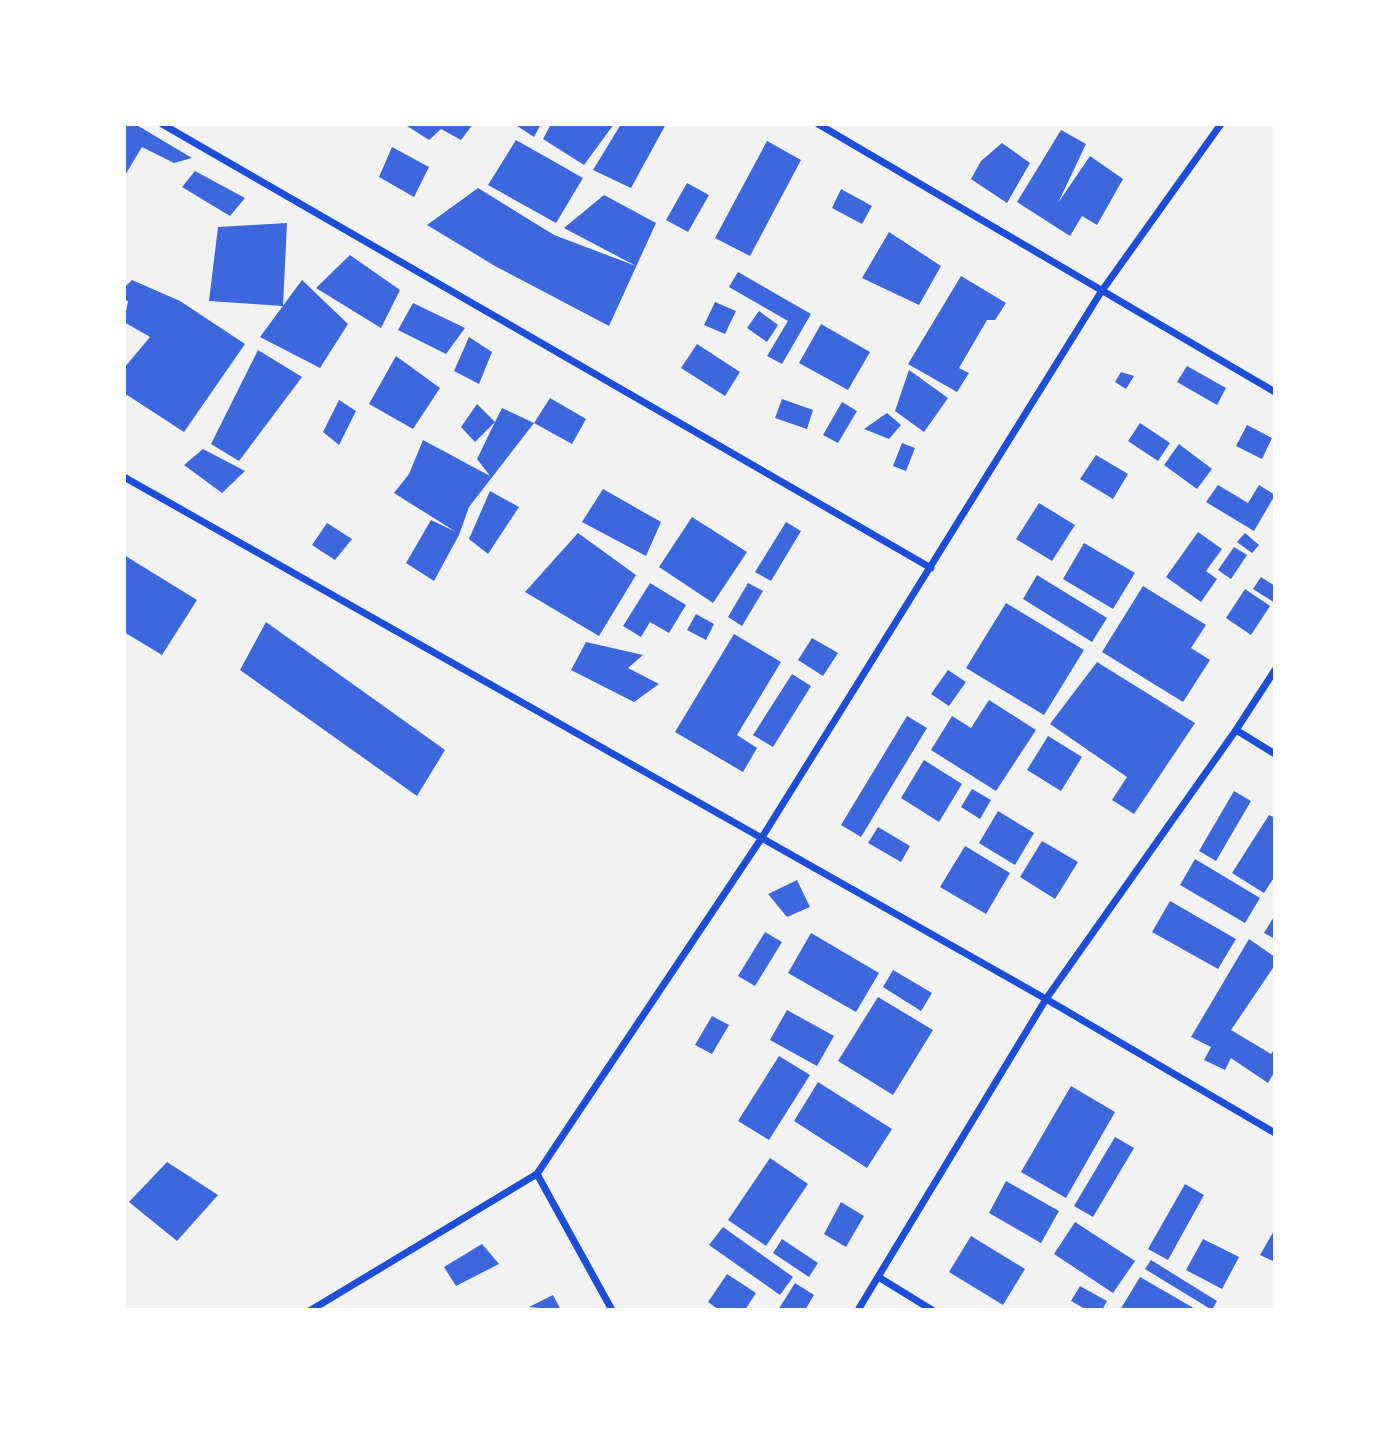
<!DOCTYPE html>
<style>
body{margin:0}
#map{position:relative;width:1399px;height:1434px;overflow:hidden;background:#f2f2f2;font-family:"Open Sans",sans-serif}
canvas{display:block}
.frame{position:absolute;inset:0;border:126px solid #fff;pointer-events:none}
</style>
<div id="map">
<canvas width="1399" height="1434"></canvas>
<div class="frame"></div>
</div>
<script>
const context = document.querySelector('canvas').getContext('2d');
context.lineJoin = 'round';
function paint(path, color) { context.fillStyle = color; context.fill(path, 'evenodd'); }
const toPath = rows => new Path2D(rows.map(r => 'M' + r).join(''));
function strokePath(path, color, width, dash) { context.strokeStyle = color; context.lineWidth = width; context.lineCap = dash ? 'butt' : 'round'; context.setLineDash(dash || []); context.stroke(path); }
const building = toPath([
 [124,124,135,124,192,158,174,163,142,147,124,177],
 [404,124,473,124,461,140,441,129,429,140],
 [514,124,541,124,534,137],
 [551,124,614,124,584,165,543,139],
 [621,124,666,124,631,188,593,170],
 [1061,130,1086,144,1058,203,1090,156,1123,179,1097,225,1082,216,1070,236,1017,202],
 [516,140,583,178,556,223,488,185],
 [767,141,801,160,750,256,715,238],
 [1002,143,1030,163,1007,203,971,179,981,161],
 [392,147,429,167,414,197,379,177],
 [195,171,245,198,230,216,182,187],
 [687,183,709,195,688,232,666,220],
 [478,188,554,235,636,266,564,228,604,195,656,223,609,326,495,266,427,225],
 [841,189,872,206,862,224,832,208],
 [287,223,283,306,209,301,218,227],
 [889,232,941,266,919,305,862,278],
 [350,255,400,290,381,328,316,288],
 [738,272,811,314,782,364,767,356,788,321,729,287],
 [961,276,1006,303,995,320,987,320,959,368,969,373,957,392,908,364],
 [132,280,180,301,245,344,184,432,124,393,124,368,150,337,124,322,128,301,124,300,124,288],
 [302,280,348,324,320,368,260,337],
 [715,302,736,311,725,334,704,325],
 [413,303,465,328,446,354,398,330],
 [759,311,778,325,767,342,747,328],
 [821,324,870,352,848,390,799,363],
 [469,337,492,352,479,384,454,371],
 [697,344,740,372,725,396,681,368],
 [258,350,302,377,239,461,211,444],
 [396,356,440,388,413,429,369,404],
 [1187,366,1226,388,1217,405,1177,382],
 [909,370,948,398,924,432,895,411],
 [1121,372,1134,376,1126,389,1115,382],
 [550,398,586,419,572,444,534,423],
 [782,399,813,410,807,429,775,418],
 [339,400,356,411,339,445,323,432],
 [842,402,857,411,838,443,823,435],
 [477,404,495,422,502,408,534,423,469,507,459,535,434,581,406,563,431,520,456,532,394,493,409,474,423,440,490,476,477,459,495,422,475,442,461,427],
 [887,413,901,425,889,439,864,429],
 [1140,423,1170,443,1158,461,1128,441],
 [1247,425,1272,438,1262,459,1236,446],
 [902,443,915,448,906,471,893,466],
 [1179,444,1212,469,1197,489,1164,465],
 [203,449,245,471,222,493,184,465],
 [1096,455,1128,474,1113,499,1080,479],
 [1218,485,1248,503,1259,485,1275,495,1254,531,1206,502],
 [603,489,661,522,646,556,582,522],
 [490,491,519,507,488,554,469,539],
 [1039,503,1075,525,1052,561,1016,539],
 [692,517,747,552,713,603,659,567],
 [786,522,801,531,771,581,755,572],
 [327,523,352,539,335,560,312,545],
 [1198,532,1222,549,1206,571,1217,579,1201,602,1166,577],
 [578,533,636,575,599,636,525,592],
 [1245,533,1259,545,1252,553,1237,542],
 [1084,543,1135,573,1113,609,1063,579],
 [1234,547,1247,555,1231,579,1218,570],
 [124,555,197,600,162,655,124,632],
 [1037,575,1107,618,1092,642,1023,599],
 [1261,577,1275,586,1275,603,1253,589],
 [650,583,686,605,669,633,650,622,641,637,623,626],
 [748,583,763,591,742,626,728,617],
 [1143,586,1206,625,1191,648,1210,660,1183,702,1102,652],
 [1245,589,1270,606,1251,635,1226,618],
 [1006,603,1084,650,1044,715,966,668],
 [696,614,714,624,706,640,687,630],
 [266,622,445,750,417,796,240,670],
 [734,634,781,662,737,735,757,748,743,772,675,732],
 [812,638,838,653,823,676,798,660],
 [586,642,643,655,628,668,659,684,634,702,571,670],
 [1097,662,1195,723,1134,814,1112,800,1127,777,1050,724],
 [948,670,966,682,949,706,931,694],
 [792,674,811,686,773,747,753,735],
 [989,700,1036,730,996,791,931,750,952,716,971,728],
 [907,716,927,728,861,837,841,825],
 [1048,736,1082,757,1061,791,1027,770],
 [924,760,962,784,939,822,901,798],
 [972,789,991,800,980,819,961,807],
 [1234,791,1251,801,1216,861,1199,851],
 [998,811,1034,833,1015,865,979,843],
 [1269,815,1275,818,1275,876,1264,893,1232,873],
 [878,827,910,846,901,862,868,843],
 [1042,841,1078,862,1055,899,1020,877],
 [965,846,1010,873,986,914,940,887],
 [1195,859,1260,898,1245,923,1180,885],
 [797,880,810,907,787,917,768,894],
 [1170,901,1236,939,1218,969,1152,932],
 [1275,915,1275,939,1264,933],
 [765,932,782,942,755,986,738,976],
 [811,933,879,973,856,1012,788,973],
 [1249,939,1275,957,1275,965,1231,1030,1271,1054,1275,1048,1275,1071,1268,1083,1231,1058,1225,1070,1204,1060,1211,1047,1191,1037],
 [893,970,932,993,921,1011,883,987],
 [878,997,933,1030,893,1095,838,1061],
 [787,1010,834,1036,817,1066,770,1040],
 [712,1016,729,1025,712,1054,695,1045],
 [779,1056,810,1075,769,1140,738,1121],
 [818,1082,892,1129,867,1168,794,1121],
 [1071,1086,1115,1112,1066,1198,1021,1172],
 [1115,1137,1134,1148,1093,1217,1074,1206],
 [770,1158,808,1184,766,1246,728,1220],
 [167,1162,218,1195,177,1241,129,1202],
 [1006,1181,1059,1211,1041,1243,989,1213],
 [1185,1184,1204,1195,1168,1260,1148,1249],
 [841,1202,864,1216,846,1247,824,1234],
 [1075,1222,1135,1261,1113,1293,1054,1254],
 [723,1227,793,1277,780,1295,709,1245],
 [1275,1229,1275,1262,1260,1255],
 [971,1236,1025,1269,1003,1305,949,1272],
 [782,1239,818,1263,809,1277,773,1253],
 [1203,1239,1239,1257,1222,1289,1186,1270],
 [482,1244,499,1264,456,1286,444,1267],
 [1151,1260,1217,1301,1212,1310,1145,1269],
 [727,1274,756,1293,745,1310,719,1310,708,1302],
 [1140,1277,1197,1310,1120,1310],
 [795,1283,814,1295,805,1310,778,1310],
 [1080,1286,1107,1301,1102,1310,1087,1310,1071,1301],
 [553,1295,561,1310,529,1307]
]);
const minor = toPath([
 [162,124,931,568],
 [818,124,1275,392],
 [124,477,1046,999,1275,1133],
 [1236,730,1275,754],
 [537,1174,612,1310],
 [880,1278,932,1310],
 [311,1310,537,1174,761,839,1101,292,1221,124],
 [858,1310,1046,999,1236,730,1275,670]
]);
paint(building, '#3d67dc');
strokePath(minor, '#1d4ed8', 7);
</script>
